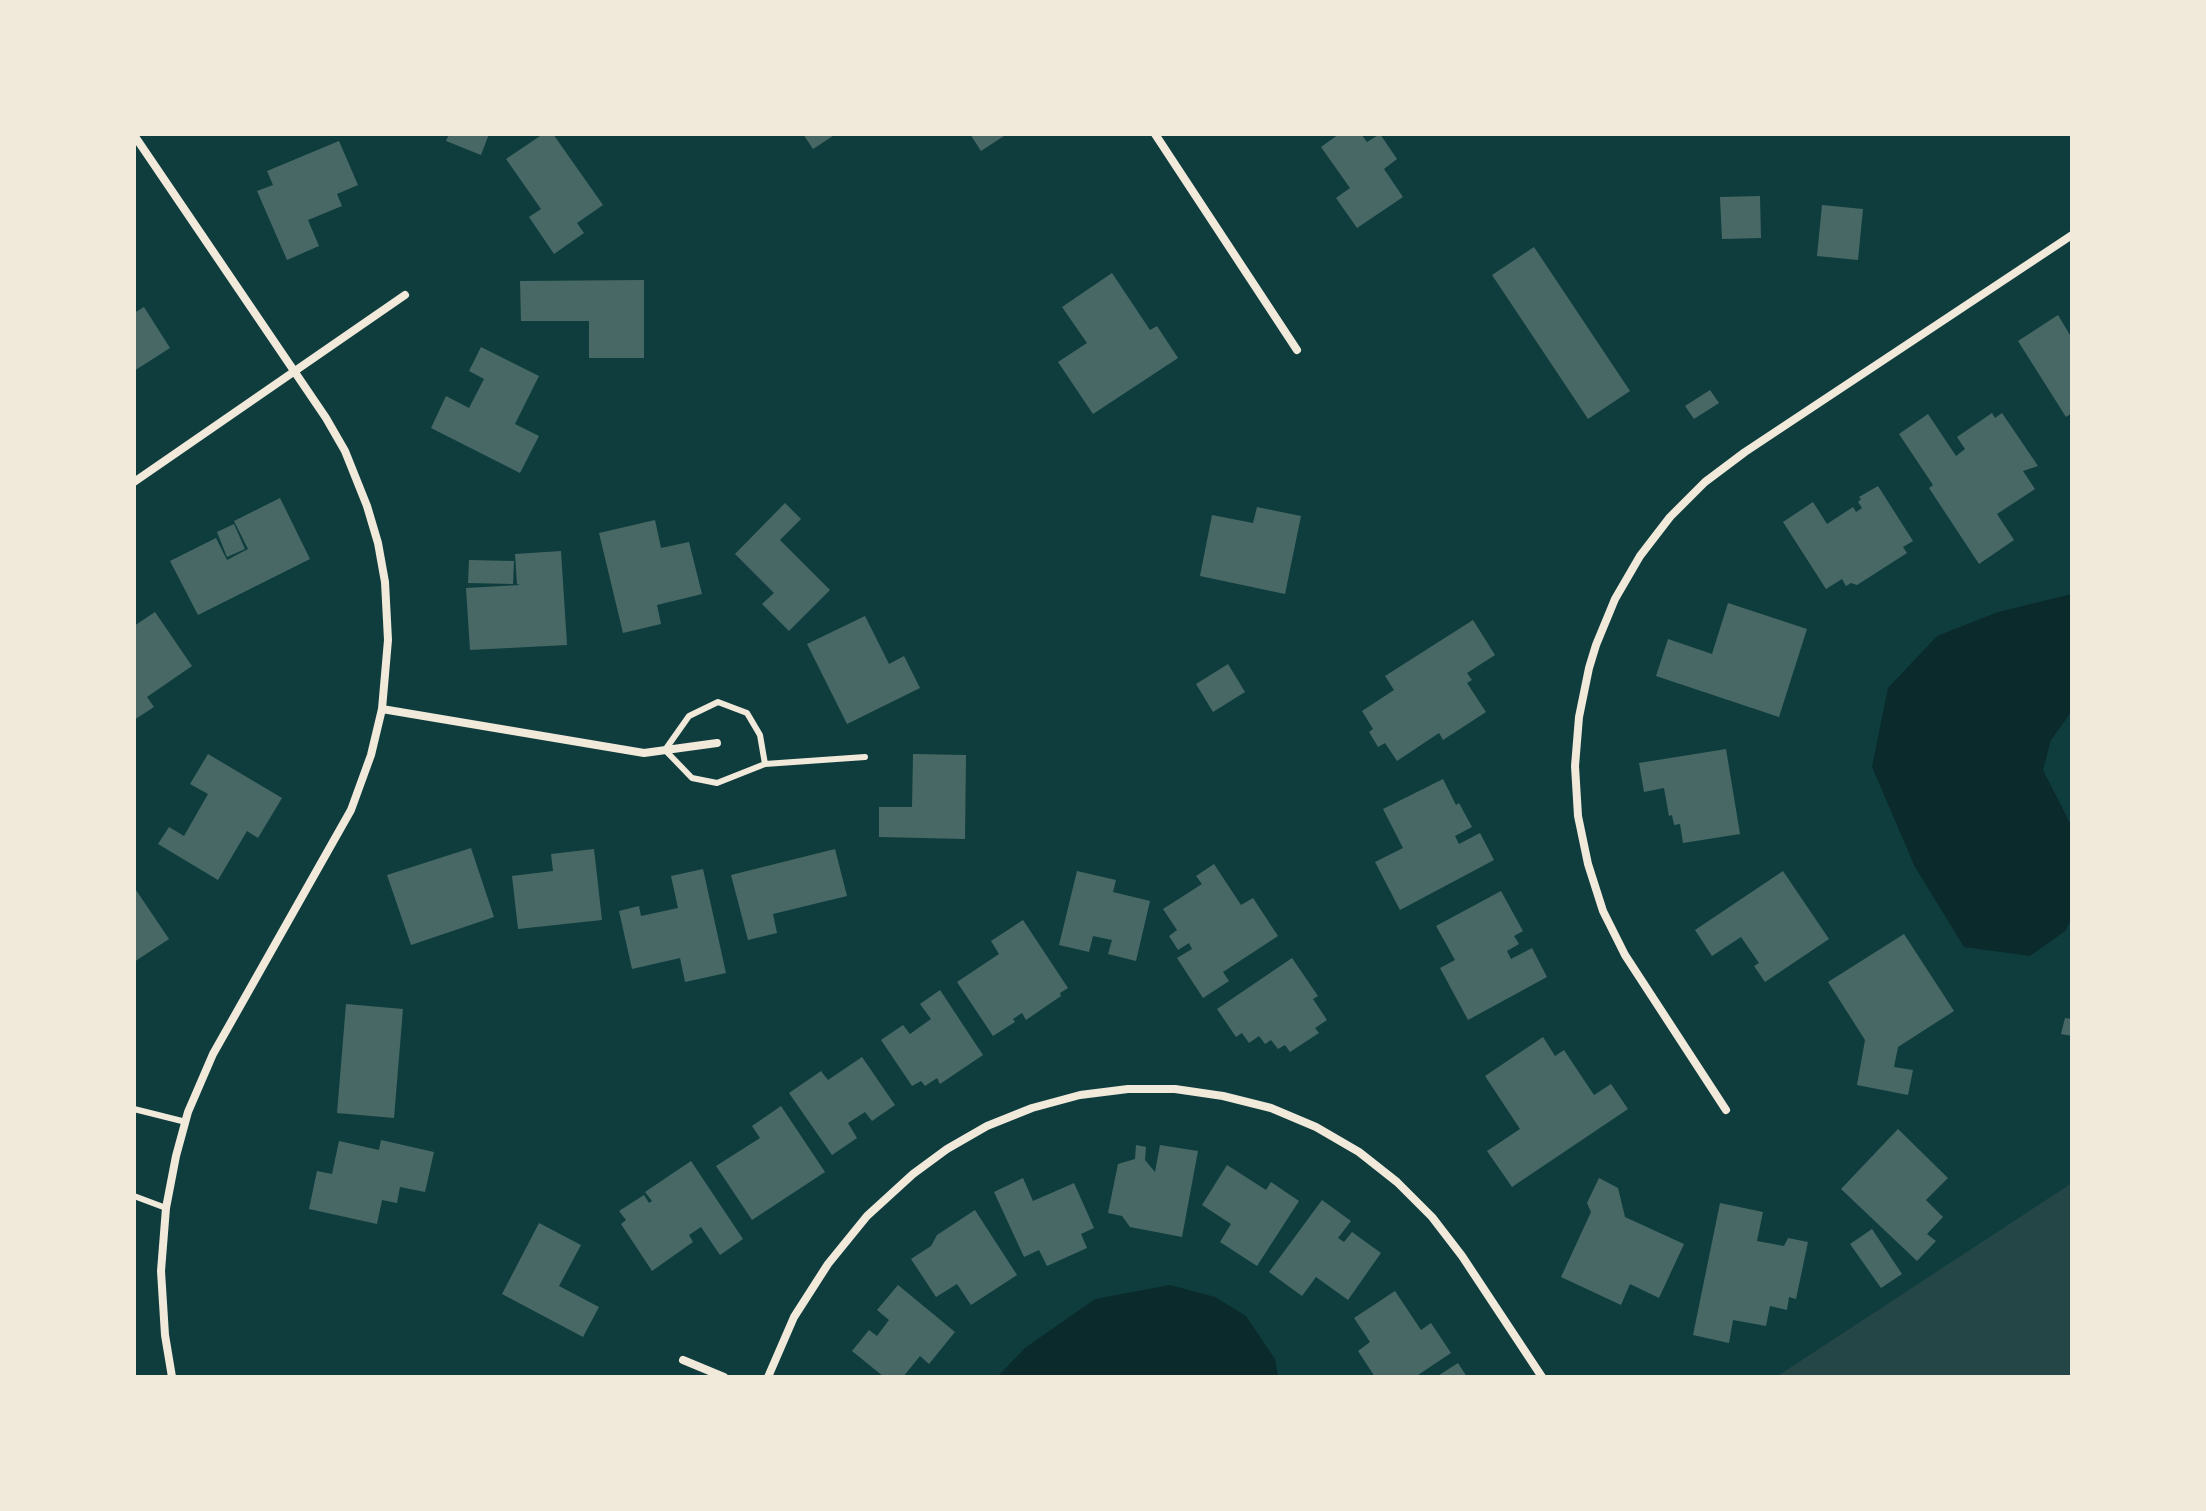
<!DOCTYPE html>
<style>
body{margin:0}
#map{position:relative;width:2206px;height:1511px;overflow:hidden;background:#0f3d3e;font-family:Overpass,sans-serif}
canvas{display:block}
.frame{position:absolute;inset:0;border:136px solid #f1e9da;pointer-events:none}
</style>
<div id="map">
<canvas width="2206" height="1511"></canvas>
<div class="frame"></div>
</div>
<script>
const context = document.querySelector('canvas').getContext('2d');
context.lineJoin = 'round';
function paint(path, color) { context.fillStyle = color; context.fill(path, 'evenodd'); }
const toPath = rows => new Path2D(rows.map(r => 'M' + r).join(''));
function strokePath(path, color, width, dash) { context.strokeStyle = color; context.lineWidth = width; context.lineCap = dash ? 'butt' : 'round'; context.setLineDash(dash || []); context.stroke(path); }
const green = toPath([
 [2072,1183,2072,1377,1776,1377]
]);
const water = toPath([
 [2072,594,2072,711,2051,740,2043,770,2072,827,2072,918,2065,931,2030,956,1964,947,1915,867,1872,767,1888,688,1937,636,1998,612],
 [1170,1285,1215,1297,1246,1316,1275,1359,1278,1376,997,1377,1025,1348,1095,1299]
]);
const building = toPath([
 [449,134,489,134,481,155,446,141],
 [543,134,553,134,603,205,577,223,584,233,554,254,529,217,541,209,506,159],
 [803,134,836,134,813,149],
 [970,134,1007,134,981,151],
 [1339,134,1361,134,1367,142,1380,134,1397,159,1384,169,1403,197,1357,228,1336,198,1350,188,1321,147],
 [339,141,358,185,337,194,342,206,308,220,319,246,287,260,257,191,273,185,267,171],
 [1760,196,1761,238,1722,239,1720,197],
 [1822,205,1863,209,1858,260,1817,256],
 [1534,247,1630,391,1588,419,1492,275],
 [1112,273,1150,330,1157,326,1178,358,1093,414,1058,362,1087,343,1062,307],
 [644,280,644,358,589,358,589,321,521,321,520,281],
 [144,307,170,348,134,371,134,313],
 [2058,315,2070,335,2072,334,2072,413,2066,417,2018,341],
 [481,347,539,376,515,424,539,436,520,473,431,428,446,396,469,408,484,379,469,371],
 [1710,390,1719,403,1694,419,1685,406],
 [1992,413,1995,418,2002,413,2038,466,2023,471,2035,489,1997,514,2014,540,1979,564,1929,488,1933,485,1899,434,1928,414,1956,456,1965,449,1957,437],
 [1878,486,1913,541,1903,547,1907,553,1857,585,1851,583,1846,586,1842,579,1826,589,1783,522,1813,502,1827,524,1853,507,1856,512,1862,508,1858,502,1861,499,1859,497],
 [280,498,310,559,198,615,170,561,216,538,227,560,248,549,234,521],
 [785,503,801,519,780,540,830,590,789,631,762,604,774,593,735,554],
 [1257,507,1301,516,1285,594,1200,576,1212,515,1253,523],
 [655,520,661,548,689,542,702,594,657,605,661,624,623,633,599,533],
 [234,524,245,549,227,557,217,532],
 [561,551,567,645,470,650,466,588,520,585,517,584,515,554],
 [469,560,514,561,513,584,468,583],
 [1728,603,1807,629,1779,717,1656,676,1668,639,1712,654],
 [155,612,192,666,147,697,154,707,134,720,134,626],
 [865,616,889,664,904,656,920,688,847,724,807,644],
 [1473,620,1495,655,1467,673,1472,680,1467,683,1486,712,1443,740,1439,733,1397,761,1385,743,1378,747,1369,732,1373,729,1362,711,1394,690,1385,676],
 [1228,664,1245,692,1213,712,1196,684],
 [1726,749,1740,834,1683,843,1680,824,1674,825,1672,815,1669,816,1664,788,1644,792,1639,763],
 [208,754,282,798,258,838,247,831,218,880,158,844,169,827,184,836,208,794,190,784],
 [913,754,966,755,965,839,879,837,879,807,912,807],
 [1443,779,1456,805,1459,803,1472,827,1455,836,1459,844,1480,833,1494,860,1400,910,1375,862,1403,848,1383,809],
 [471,848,494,917,411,945,387,875],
 [594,849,602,920,518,929,512,876,553,871,551,854],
 [835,849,847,896,773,914,777,933,748,940,731,875],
 [1214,864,1241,905,1253,898,1278,936,1223,972,1229,981,1203,998,1177,958,1192,949,1189,943,1178,950,1169,936,1177,930,1163,909,1202,884,1196,876],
 [703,869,726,973,685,982,680,958,632,969,619,911,639,906,641,916,678,908,671,876],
 [1077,871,1116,880,1113,892,1150,901,1136,961,1108,954,1112,940,1093,936,1089,952,1059,945],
 [1783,871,1829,939,1765,982,1754,966,1759,963,1741,937,1712,956,1695,930],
 [134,887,169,939,134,962],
 [1501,891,1523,931,1514,936,1519,944,1507,951,1511,959,1532,948,1547,977,1468,1020,1440,968,1455,960,1436,926],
 [1023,920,1068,988,1060,993,1061,996,1026,1020,1022,1013,1013,1019,1015,1022,993,1036,957,982,999,954,991,941],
 [1904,934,1954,1011,1898,1047,1894,1067,1913,1070,1908,1095,1857,1085,1865,1040,1828,982],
 [1292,958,1318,996,1313,999,1327,1020,1315,1028,1319,1033,1290,1052,1285,1045,1278,1049,1271,1040,1265,1044,1259,1036,1249,1043,1242,1033,1236,1037,1217,1009],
 [940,990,983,1055,940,1084,937,1078,925,1086,921,1081,912,1086,881,1040,903,1025,910,1034,931,1019,920,1004],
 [346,1004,403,1009,394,1118,337,1113],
 [2065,1018,2072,1019,2072,1036,2061,1034],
 [1543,1037,1555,1056,1564,1050,1594,1095,1611,1084,1628,1109,1512,1187,1487,1151,1520,1129,1485,1076],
 [862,1057,895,1105,872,1121,865,1112,848,1123,857,1138,832,1155,789,1093,821,1071,828,1080],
 [781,1106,825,1172,752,1220,716,1166,760,1138,752,1126],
 [1898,1129,1948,1178,1926,1200,1943,1217,1927,1234,1936,1241,1917,1261,1841,1189],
 [381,1140,434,1152,425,1192,400,1187,397,1203,382,1200,377,1224,309,1209,317,1171,332,1174,339,1141,379,1150],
 [1136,1145,1146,1147,1145,1160,1155,1172,1160,1145,1198,1151,1182,1237,1130,1227,1122,1216,1108,1213,1118,1164,1135,1159],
 [691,1161,743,1239,720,1255,701,1227,689,1235,693,1242,652,1271,621,1224,626,1220,619,1211,644,1195,649,1203,652,1201,645,1192],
 [1227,1165,1266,1190,1271,1182,1299,1201,1257,1266,1220,1242,1231,1224,1202,1205],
 [1023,1178,1033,1201,1074,1183,1094,1228,1081,1234,1087,1248,1047,1266,1039,1250,1024,1257,994,1192],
 [1599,1178,1618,1188,1625,1217,1684,1244,1659,1298,1630,1284,1621,1305,1561,1277,1591,1212,1587,1203],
 [1322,1200,1351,1221,1338,1238,1344,1242,1352,1232,1381,1253,1348,1300,1316,1277,1302,1296,1269,1272],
 [1720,1203,1763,1212,1757,1241,1784,1246,1788,1238,1808,1242,1796,1299,1789,1297,1787,1310,1770,1306,1766,1326,1733,1320,1729,1343,1693,1335],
 [975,1210,1017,1275,971,1305,957,1284,936,1297,911,1259,931,1246,937,1235],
 [539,1223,581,1245,559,1286,599,1307,583,1337,502,1294],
 [1872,1229,1902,1274,1881,1288,1850,1244],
 [898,1285,955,1332,929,1364,920,1356,903,1377,884,1377,852,1351,869,1330,877,1336,889,1320,877,1310],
 [1395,1291,1421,1330,1431,1323,1451,1353,1415,1377,1375,1377,1358,1351,1370,1342,1354,1318],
 [1458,1363,1467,1377,1436,1377]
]);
const service = toPath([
 [765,764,760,735,747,713,718,702,689,716,665,750,692,778,717,783,765,764,865,757],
 [134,1109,186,1122],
 [134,1196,166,1208]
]);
const minor = toPath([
 [1155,134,1297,350],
 [134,135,326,418,345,451,367,506,378,543,385,582,388,640,382,709,371,755,351,810,213,1054,188,1112,176,1156,166,1208,161,1271,165,1335,172,1377],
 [134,482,405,295],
 [382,709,644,753,717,743],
 [1726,1110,1625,955,1603,911,1588,864,1578,816,1575,766,1579,717,1589,668,1596,645,1615,599,1640,556,1670,517,1705,482,1745,452,2072,235],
 [683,1360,724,1377],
 [768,1377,794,1317,828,1264,867,1216,913,1174,947,1149,987,1126,1032,1108,1080,1095,1128,1089,1175,1089,1223,1096,1271,1108,1316,1127,1359,1152,1397,1182,1432,1217,1462,1256,1542,1377]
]);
paint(green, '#244646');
paint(water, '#0a2a2b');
paint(building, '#486865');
strokePath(service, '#f1e9da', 6);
strokePath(minor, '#f1e9da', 8);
</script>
